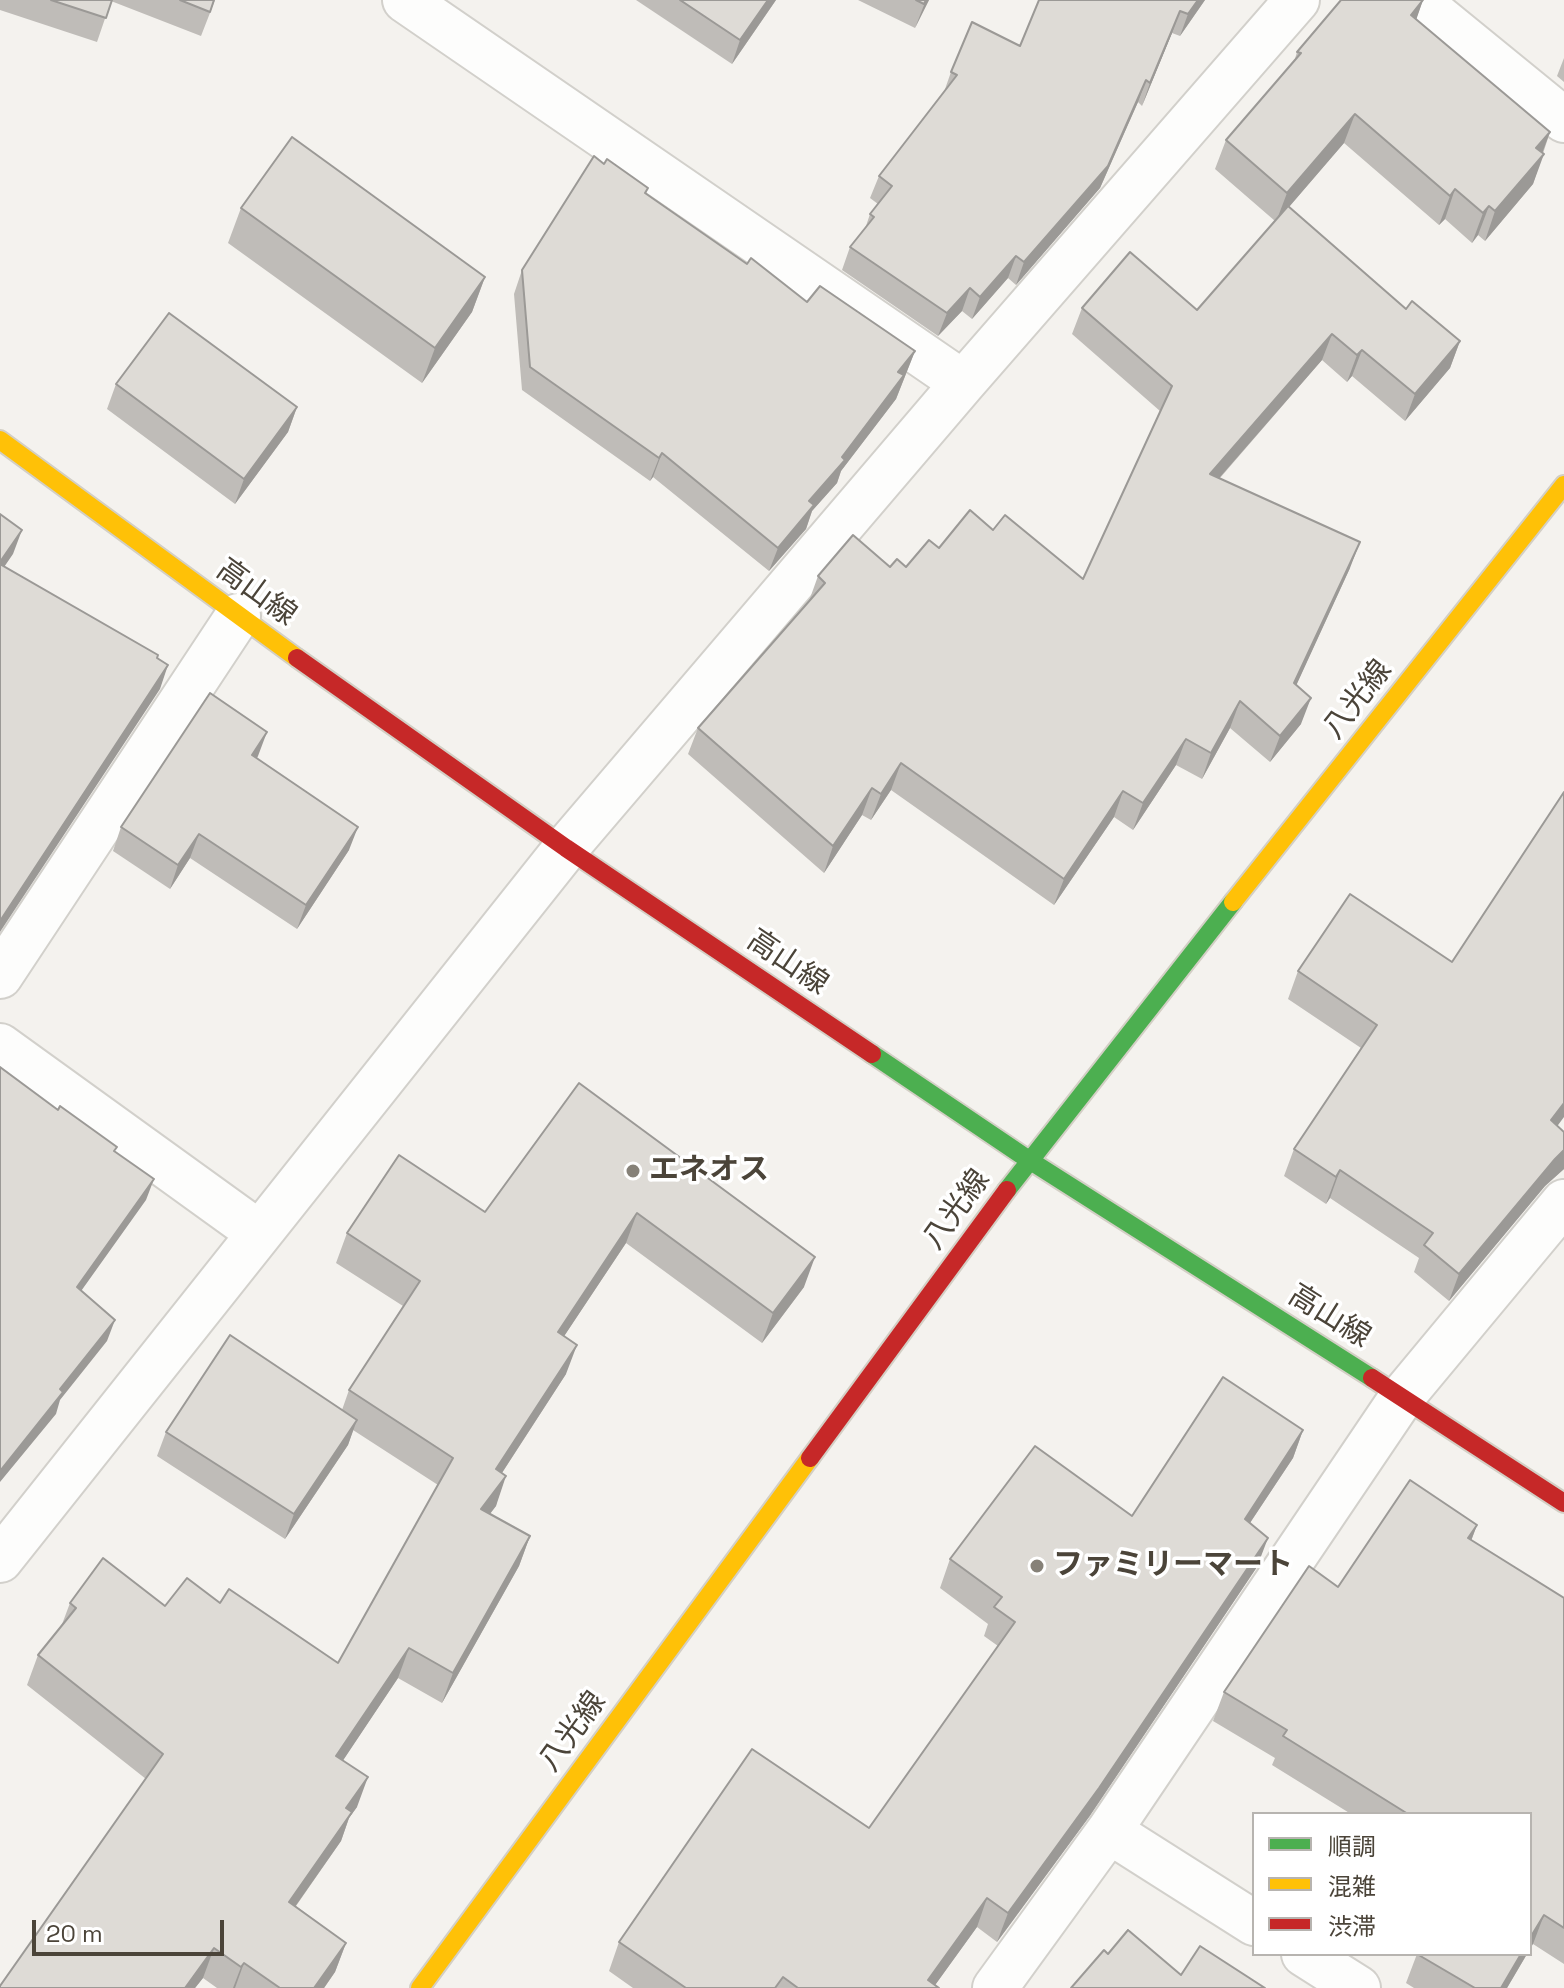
<!DOCTYPE html>
<meta charset="utf-8">
<style>
body{margin:0}
#map{position:relative;width:1564px;height:1988px;overflow:hidden;background:#f4f2ee;font-family:"Space Grotesk","Noto Sans JP",sans-serif}
canvas{display:block}
.legend{position:absolute;left:1252px;top:1812px;width:280px;height:144px;box-sizing:border-box;background:#fff;border:2px solid #b7b4b0;margin:0;padding:10px 14px;list-style:none;font-size:24px;color:#4b4439}
.legend li{display:flex;align-items:center;gap:16px;height:40px}
.legend b{width:40px;border:2px solid #b7b4b0}
.scale{position:absolute;left:32px;top:1920px;width:192px;height:36px;box-sizing:border-box;border:4px solid #4b4439;border-top:0;padding-left:10px;font-size:24px;line-height:28px;white-space:nowrap;color:#4b4439;-webkit-text-stroke:6px #fff;paint-order:stroke}
</style>
<div id="map">
<canvas width="1564" height="1988"></canvas>
<ul class="legend">
<li><b style="height:10px;background:#4caf50"></b>順調</li>
<li><b style="height:10px;background:#ffc107"></b>混雑</li>
<li><b style="height:10px;background:#c62828"></b>渋滞</li>
</ul>
<div class="scale">20 m</div>
</div>
<script>
const context = document.querySelector('canvas').getContext('2d');
context.lineJoin = 'round';
const toPath = rows => new Path2D(rows.map(r => 'M' + r).join(''));
function strokePath(path, color, width, dash) { context.strokeStyle = color; context.lineWidth = width; context.lineCap = dash ? 'butt' : 'round'; context.setLineDash(dash || []); context.stroke(path); }
function paint(path, color) { context.fillStyle = color; context.fill(path, 'evenodd'); }
function write(font, color, halo, rows, align = 'center') {
  context.font = font + ' "Space Grotesk","Noto Sans JP",sans-serif'; context.lineWidth = 7; context.setLineDash([]); context.textBaseline = 'middle'; context.strokeStyle = halo; context.fillStyle = color; for (const [text, x, y, turn = 0] of rows) {
    context.save(); context.translate(x, y); context.rotate((+turn || 0) * Math.PI / 180); context.textAlign = isNaN(turn) ? turn : align; if (halo) context.strokeText(text, 0, 0); context.fillText(text, 0, 0); context.restore();
  }
}
const street = toPath([
 [405,0,963,383],
 [1417,0,1564,120],
 [0,976,238,616],
 [0,1046,259,1233],
 [0,1560,566,848,963,383,1297,0],
 [1109,1831,1254,1923],
 [1304,1954,1358,1988],
 [995,1988,1109,1831,1402,1397,1564,1202]
]);
const fast = toPath([
 [872,1054,1029,1160,1372,1378],
 [1007,1190,1233,902]
]);
const slow = toPath([
 [0,440,297,658],
 [1233,902,1564,485],
 [420,1988,810,1458]
]);
const jam = toPath([
 [297,658,566,848,872,1054],
 [1372,1378,1564,1503],
 [810,1458,1007,1190]
]);
const wall = toPath([
 [0,0,215,0,201,36,111,1,97,42,0,10],
 [636,0,776,0,732,64],
 [858,0,929,0,915,28],
 [1039,0,1205,0,1180,36,1172,33,1142,106,1138,102,1100,188,1016,285,1008,278,972,319,962,311,938,336,842,270,850,247,865,229,870,214,878,204,870,198,879,176,944,92,951,72,1020,46],
 [1423,0,1416,19,1550,132,1533,184,1485,241,1478,235,1472,243,1445,219,1439,225,1344,143,1289,207,1406,309,1460,341,1450,368,1405,421,1352,376,1347,382,1322,360,1220,478,1350,568,1296,685,1301,724,1270,762,1230,728,1202,779,1176,765,1133,830,1114,817,1054,905,891,790,871,820,862,815,824,873,688,754,698,728,809,601,818,576,890,567,906,567,939,548,993,530,1083,579,1160,411,1072,334,1082,308,1197,310,1275,221,1215,169,1226,140,1294,62,1297,52],
 [1564,58,1564,82,1557,76],
 [604,164,648,188,646,194,747,264,807,302,915,351,896,399,841,471,837,483,812,511,806,529,769,571,653,477,650,481,522,390,514,294,522,270],
 [241,208,485,277,472,312,422,383,228,243],
 [116,384,297,407,288,432,235,504,107,409],
 [258,756,257,758,349,850,297,929,190,858,170,889,113,851,121,827],
 [1298,971,1557,1126,1564,1132,1564,1169,1545,1186,1449,1301,1414,1272,1419,1258,1330,1198,1326,1204,1284,1176,1294,1149,1361,1048,1288,999],
 [579,1083,804,1287,762,1343,626,1243,564,1336,566,1374,502,1473,496,1506,490,1514,530,1536,519,1566,442,1703,398,1678,343,1760,357,1807,349,1818,341,1841,296,1906,346,1943,335,1972,324,1988,217,1988,203,1978,195,1988,0,1988,146,1779,27,1685,38,1655,61,1627,70,1603,165,1606,220,1603,338,1663,438,1485,353,1430,348,1445,285,1539,157,1456,166,1432,342,1410,349,1390,403,1306,336,1263,347,1233,485,1212],
 [1303,1430,1293,1458,1250,1523,1257,1567,1089,1817,997,1942,977,1927,935,1985,939,1988,633,1988,609,1971,619,1942,869,1828,998,1646,984,1636,988,1624,940,1588,950,1559,1132,1516],
 [1477,1525,1471,1541,1564,1598,1564,1964,1533,1944,1530,1814,1351,1814,1272,1765,1275,1758,1213,1721,1224,1692],
 [1417,1954,1527,1954,1507,1988,1414,1988,1406,1983]
]);
const shadedWall = toPath([
 [768,0,776,0,732,64,740,40],
 [926,0,929,0,915,28],
 [1198,0,1205,0,1180,36,1188,14],
 [1423,0,1413,29,1411,15],
 [1180,11,1172,33,1142,106,1150,83],
 [1146,80,1138,102,1100,188,1016,285,1024,262],
 [1355,114,1344,143,1276,222,1287,193],
 [1550,132,1540,159,1544,154,1533,184,1485,241,1495,211,1536,148],
 [1455,189,1445,219,1439,225,1450,196],
 [1489,206,1478,235,1472,243,1483,213],
 [1016,256,1008,278,972,319,980,297],
 [485,277,472,312,422,383,435,348],
 [970,288,962,311,938,336,947,313],
 [1332,334,1322,360,1200,500,1210,474],
 [1460,341,1450,368,1405,421,1415,394],
 [1362,350,1352,376,1347,382,1357,355],
 [915,351,896,399,841,471,837,483,812,511,806,529,769,571,778,548,809,501,842,457,898,372],
 [297,407,288,432,235,504,244,479],
 [662,453,653,477,650,481,659,458],
 [22,530,13,554,0,573,0,562],
 [1360,542,1350,568,1285,710,1294,683],
 [168,665,160,689,0,932,0,921],
 [1311,698,1301,724,1270,762,1280,736],
 [1240,701,1230,728,1202,779,1211,753],
 [267,732,258,756,243,779,252,755],
 [1186,739,1176,765,1133,830,1143,803],
 [901,763,891,790,871,820,881,794],
 [872,788,862,815,824,873,833,846],
 [1123,791,1114,817,1054,905,1064,879],
 [358,827,349,850,297,929,306,905],
 [199,834,190,858,170,889,178,865],
 [1564,1103,1564,1117,1541,1148,1551,1120],
 [1564,1150,1564,1169,1545,1186,1449,1301,1459,1274,1555,1159],
 [1340,1170,1330,1198,1326,1204,1336,1177],
 [154,1179,146,1200,69,1308,77,1287],
 [637,1213,626,1243,547,1362,558,1332],
 [815,1257,804,1287,762,1343,773,1313],
 [115,1320,107,1341,60,1400,56,1414,0,1482,0,1471,60,1389],
 [577,1345,566,1374,485,1499,496,1469],
 [357,1420,348,1445,285,1539,294,1514],
 [1303,1430,1293,1458,1234,1547,1245,1519],
 [506,1476,496,1506,470,1539,481,1509],
 [1477,1525,1466,1554,1468,1538],
 [530,1536,519,1566,442,1703,453,1673],
 [1268,1538,1257,1567,1089,1817,997,1942,1008,1913],
 [409,1648,398,1678,326,1786,336,1756],
 [368,1777,357,1807,349,1818,341,1841,278,1931,289,1902,346,1808],
 [987,1898,977,1927,933,1988,928,1980],
 [1544,1915,1533,1944,1530,1949,1530,1938],
 [346,1943,335,1972,324,1988,314,1988],
 [214,1948,203,1978,195,1988,185,1988],
 [1521,1954,1527,1954,1507,1988,1501,1988],
 [244,1963,235,1988,233,1988,241,1967]
]);
const building = toPath([
 [51,0,112,0,106,18,51,0],
 [180,0,214,0,210,12,180,0],
 [680,0,768,0,740,40,680,0],
 [916,0,926,0,924,4,916,0],
 [1039,0,1198,0,1188,14,1180,11,1150,83,1146,80,1108,166,1024,262,1016,256,980,297,970,288,947,313,850,247,874,217,870,214,892,186,879,176,957,75,951,72,972,22,1020,46,1039,0],
 [1341,0,1423,0,1411,15,1550,132,1536,148,1544,154,1495,211,1489,206,1483,213,1455,189,1450,196,1355,114,1287,193,1226,140,1301,53,1297,52,1341,0],
 [292,137,485,277,435,348,241,208,292,137],
 [594,156,604,164,607,159,648,188,645,193,747,264,751,258,807,302,820,286,915,351,898,372,904,375,842,457,845,460,809,501,814,505,778,548,662,453,659,458,530,367,522,270,594,156],
 [1288,206,1406,309,1412,301,1460,341,1415,394,1362,350,1357,355,1332,334,1210,474,1360,542,1294,683,1311,698,1280,736,1240,701,1211,753,1186,739,1143,803,1123,791,1064,879,901,763,881,794,872,788,833,846,698,728,825,583,818,576,853,535,890,567,897,559,906,567,929,540,939,548,970,510,993,530,1005,515,1083,579,1172,386,1082,308,1130,252,1197,310,1288,206],
 [169,313,297,407,244,479,116,384,169,313],
 [0,514,22,530,0,562,0,514],
 [0,564,158,655,157,658,168,665,0,921,0,564],
 [210,693,267,732,252,755,358,827,306,905,199,834,178,865,121,827,210,693],
 [1564,792,1564,1103,1551,1120,1564,1132,1564,1150,1555,1159,1459,1274,1424,1245,1433,1233,1340,1170,1336,1177,1294,1149,1377,1025,1298,971,1350,894,1452,962,1564,792],
 [0,1067,58,1110,60,1106,117,1147,114,1151,154,1179,77,1287,115,1320,60,1389,63,1392,0,1471,0,1067],
 [579,1083,815,1257,773,1313,637,1213,558,1332,577,1345,496,1469,506,1476,481,1509,530,1536,453,1673,409,1648,336,1756,368,1777,346,1808,352,1812,289,1902,346,1943,314,1988,280,1988,244,1963,241,1967,214,1948,185,1988,0,1988,0,1986,163,1754,38,1655,76,1608,70,1603,103,1558,165,1606,187,1578,220,1603,229,1589,338,1663,453,1458,349,1390,420,1281,347,1233,399,1155,485,1212,579,1083],
 [230,1335,357,1420,294,1514,166,1432,230,1335],
 [1223,1377,1303,1430,1245,1519,1268,1538,1099,1788,1008,1913,987,1898,928,1980,939,1988,798,1988,783,1977,775,1988,686,1988,619,1942,752,1749,869,1828,1015,1622,994,1607,1002,1597,950,1559,1035,1446,1132,1516,1223,1377],
 [1410,1480,1477,1525,1468,1538,1564,1598,1564,1928,1544,1915,1530,1938,1530,1814,1408,1814,1283,1736,1287,1730,1224,1692,1309,1566,1338,1587,1410,1480],
 [1128,1930,1181,1975,1200,1946,1265,1988,1071,1988,1104,1950,1108,1954,1128,1930],
 [1417,1954,1521,1954,1501,1988,1475,1988,1417,1954]
]);
const markers = [
 [633,1171,8,"#868178"],
 [1037,1566,8,"#868178"]
];
const streetNames = [
 ["高山線",256,593,36],
 ["八光線",1358,700,-52],
 ["高山線",787,963,34],
 ["八光線",957,1210,-54],
 ["高山線",1329,1317,32],
 ["八光線",573,1732,-54]
];
const poiNames = [
 ["エネオス",649,1171],
 ["ファミリーマート",1053,1566]
];
strokePath(street, '#d2d0cb', 48);
strokePath(fast, '#d3cfc5', 22);
strokePath(slow, '#d3cfc5', 22);
strokePath(jam, '#d3cfc5', 22);
strokePath(street, '#fdfdfc', 44);
strokePath(fast, '#4caf50', 18);
strokePath(slow, '#ffc107', 18);
strokePath(jam, '#c62828', 18);
paint(wall, '#bfbcb8');
paint(shadedWall, '#9b9996');
paint(building, '#dedbd6');
strokePath(building, '#9b9996', 2);
for (const [x, y, r, color] of markers) { const dot = new Path2D(); dot.arc(x, y, r, 0, 2 * Math.PI); context.fillStyle = color; context.fill(dot); strokePath(dot, '#fff', 3); }
write('30px', '#4b4439', '#fff', streetNames);
write('bold 30px', '#4b4439', '#fff', poiNames, 'left');
</script>
